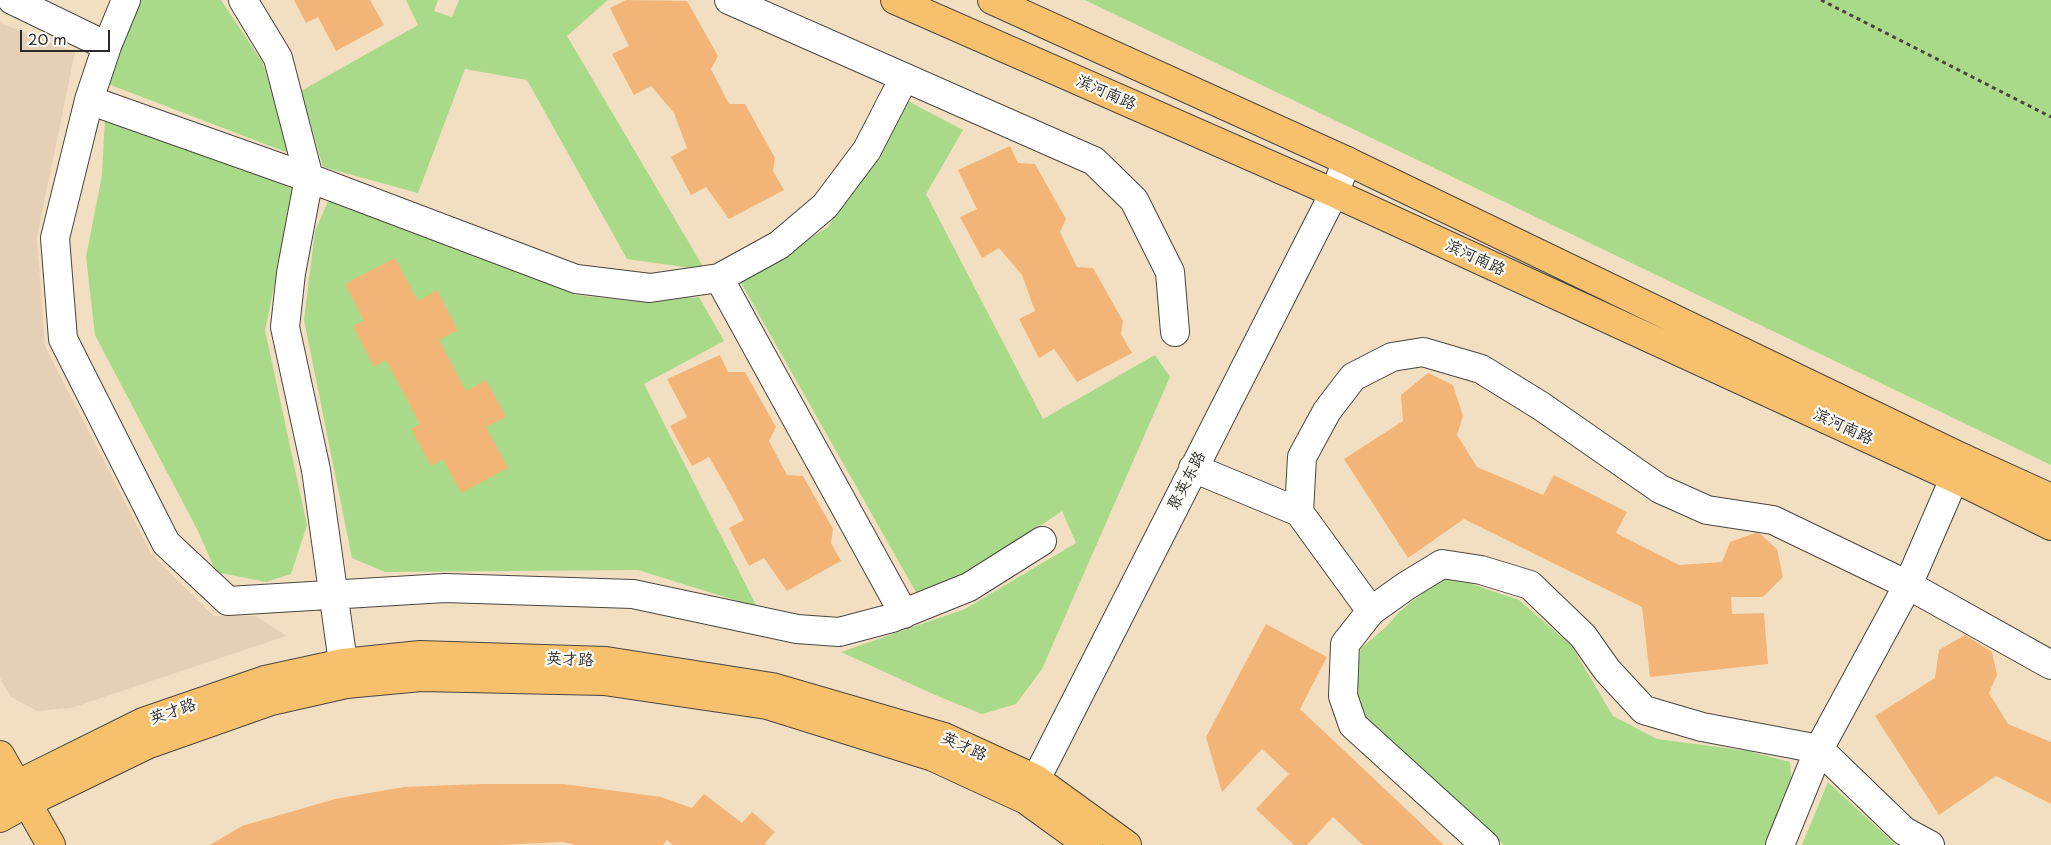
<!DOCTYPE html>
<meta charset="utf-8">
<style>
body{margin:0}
#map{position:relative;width:2051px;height:845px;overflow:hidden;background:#f2dfc1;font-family:"Playpen Sans",sans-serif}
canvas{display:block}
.scale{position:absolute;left:20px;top:30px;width:90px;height:22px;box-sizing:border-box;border:2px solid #2b2b2b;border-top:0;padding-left:6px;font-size:15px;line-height:18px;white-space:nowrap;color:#2b2b2b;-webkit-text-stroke:4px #fdfcf7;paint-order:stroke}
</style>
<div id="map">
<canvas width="2051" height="845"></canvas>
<div class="scale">20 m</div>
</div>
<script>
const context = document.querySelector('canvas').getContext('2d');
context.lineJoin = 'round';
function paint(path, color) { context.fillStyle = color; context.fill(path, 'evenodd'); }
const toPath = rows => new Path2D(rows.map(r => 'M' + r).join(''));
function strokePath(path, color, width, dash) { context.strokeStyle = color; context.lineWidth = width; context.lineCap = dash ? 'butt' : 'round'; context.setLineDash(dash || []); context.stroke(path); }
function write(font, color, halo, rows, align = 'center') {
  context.font = font + ' "Playpen Sans","LXGW WenKai TC",sans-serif'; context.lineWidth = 4.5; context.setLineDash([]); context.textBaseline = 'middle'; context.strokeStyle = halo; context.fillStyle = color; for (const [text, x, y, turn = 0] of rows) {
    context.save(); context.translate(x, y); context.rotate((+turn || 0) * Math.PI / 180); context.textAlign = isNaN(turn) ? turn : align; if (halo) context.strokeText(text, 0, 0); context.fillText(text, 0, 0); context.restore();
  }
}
const built = toPath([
 [0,23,75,52,37,237,45,346,152,555,214,616,256,616,286,636,71,708,37,711,11,697,0,678]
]);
const green = toPath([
 [141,0,221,0,263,63,291,154,108,84],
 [406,0,438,0,434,11,452,17,459,0,608,0,567,36,705,270,627,259,527,80,465,69,418,193,323,167,301,91,418,25],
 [1085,0,2051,0,2051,465],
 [906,100,963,130,926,194,1043,419,1155,355,1170,377,1042,669,1016,704,982,714,933,694,841,652,965,609,1076,543,1062,511,971,573,917,594,740,281,828,227],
 [105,117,277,180,294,190,265,330,307,525,291,574,266,582,216,572,198,531,95,335,86,257,102,175],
 [330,197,576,295,641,302,699,297,724,341,644,384,757,607,638,570,385,572,352,558,304,320,315,231],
 [1445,575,1519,600,1571,645,1613,716,1657,739,1748,751,1790,762,1792,789,1771,845,1504,845,1365,718,1354,685,1361,648,1386,627,1399,612],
 [1828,782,1896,845,1802,845]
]);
const building = toPath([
 [294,0,370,0,384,25,336,51,318,17,306,23],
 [626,0,687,1,718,56,711,69,729,104,745,104,775,158,773,171,784,190,729,219,706,187,691,195,671,157,687,148,674,113,651,86,634,95,612,54,629,46,610,8],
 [1010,146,1018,163,1035,164,1066,219,1060,232,1077,267,1093,268,1123,321,1121,334,1132,353,1077,382,1054,349,1039,358,1019,319,1035,311,1022,275,999,248,982,258,960,217,977,209,958,170],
 [395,258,418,301,437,290,458,330,439,340,466,391,486,380,506,417,486,427,508,468,461,493,443,459,431,466,411,429,420,424,386,360,374,367,353,326,364,321,345,284],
 [720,355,728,372,745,372,776,427,769,441,787,475,803,476,833,529,831,543,841,561,787,591,764,558,749,566,729,528,744,520,727,488,709,457,692,466,670,426,687,417,667,379],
 [1428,373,1453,385,1463,416,1457,435,1477,467,1543,495,1554,475,1627,512,1616,533,1679,565,1722,562,1730,542,1758,532,1777,549,1783,577,1763,597,1731,597,1732,614,1764,613,1768,664,1650,677,1642,607,1464,519,1408,558,1344,459,1403,421,1401,395],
 [1266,624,1327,657,1300,709,1444,845,1363,845,1333,817,1307,845,1294,845,1256,809,1289,774,1262,749,1222,792,1206,737],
 [1965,635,1992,652,1997,675,1989,693,2008,724,2051,742,2051,804,1996,776,1939,815,1875,716,1935,678,1939,650],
 [481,784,564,784,661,797,692,808,704,794,742,823,752,812,775,832,765,843,767,845,673,845,667,840,663,845,576,845,562,842,500,845,210,845,242,826,335,799,404,787]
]);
const path = toPath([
 [1821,0,2051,117]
]);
const minor = toPath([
 [12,0,107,46],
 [126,0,107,46,89,100,55,238,63,339,166,543,228,601,445,588,633,594,797,629,839,632,892,618,969,587,1042,541],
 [243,0,278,58,309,178,291,273,285,327,316,470,346,684],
 [729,0,1094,161,1134,200,1170,272,1175,332],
 [89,100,309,178,576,279,650,288,719,278,779,245,825,206,867,150,904,78],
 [719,278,904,614],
 [1193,468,1299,512,1371,611,1345,644,1343,696,1353,725,1485,845],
 [1299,512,1302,457,1327,411,1353,377,1392,357,1423,352,1481,369,1541,406,1660,489,1707,510,1773,520,1908,585,2051,665],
 [1371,611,1406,586,1442,564,1481,570,1530,585,1583,636,1607,670,1644,710,1702,727,1819,749,1904,831,1930,845],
 [1026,799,1334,193,1347,161],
 [1780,845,1819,749,1908,585,1963,458]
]);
const major = toPath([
 [895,0,1334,193,1954,478,2051,526],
 [992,0,1347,161,1963,458,2051,498],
 [0,755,51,845],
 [0,793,143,722,265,680,343,663,420,655,606,661,772,687,944,737,1036,779,1127,845],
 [0,818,27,803,149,744,271,701,346,684,421,677,604,681,767,705,933,757,1026,800,1088,845]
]);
const streetNames = [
 ["滨河南路",1106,93,24],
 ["滨河南路",1475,258,25],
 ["滨河南路",1843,427,25],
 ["聚英东路",1187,481,-63],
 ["英才路",570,660,2],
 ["英才路",173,712,-19],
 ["英才路",964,747,24]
];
paint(built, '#e6d0b5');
paint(green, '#a9da89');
paint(building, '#f3b577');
strokePath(minor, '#494642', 30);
strokePath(major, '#494642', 30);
strokePath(path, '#494642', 3, [4, 4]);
strokePath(minor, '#fff', 28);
strokePath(major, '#f7c06c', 28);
write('16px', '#2b2b2b', '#fdfcf7', streetNames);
</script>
